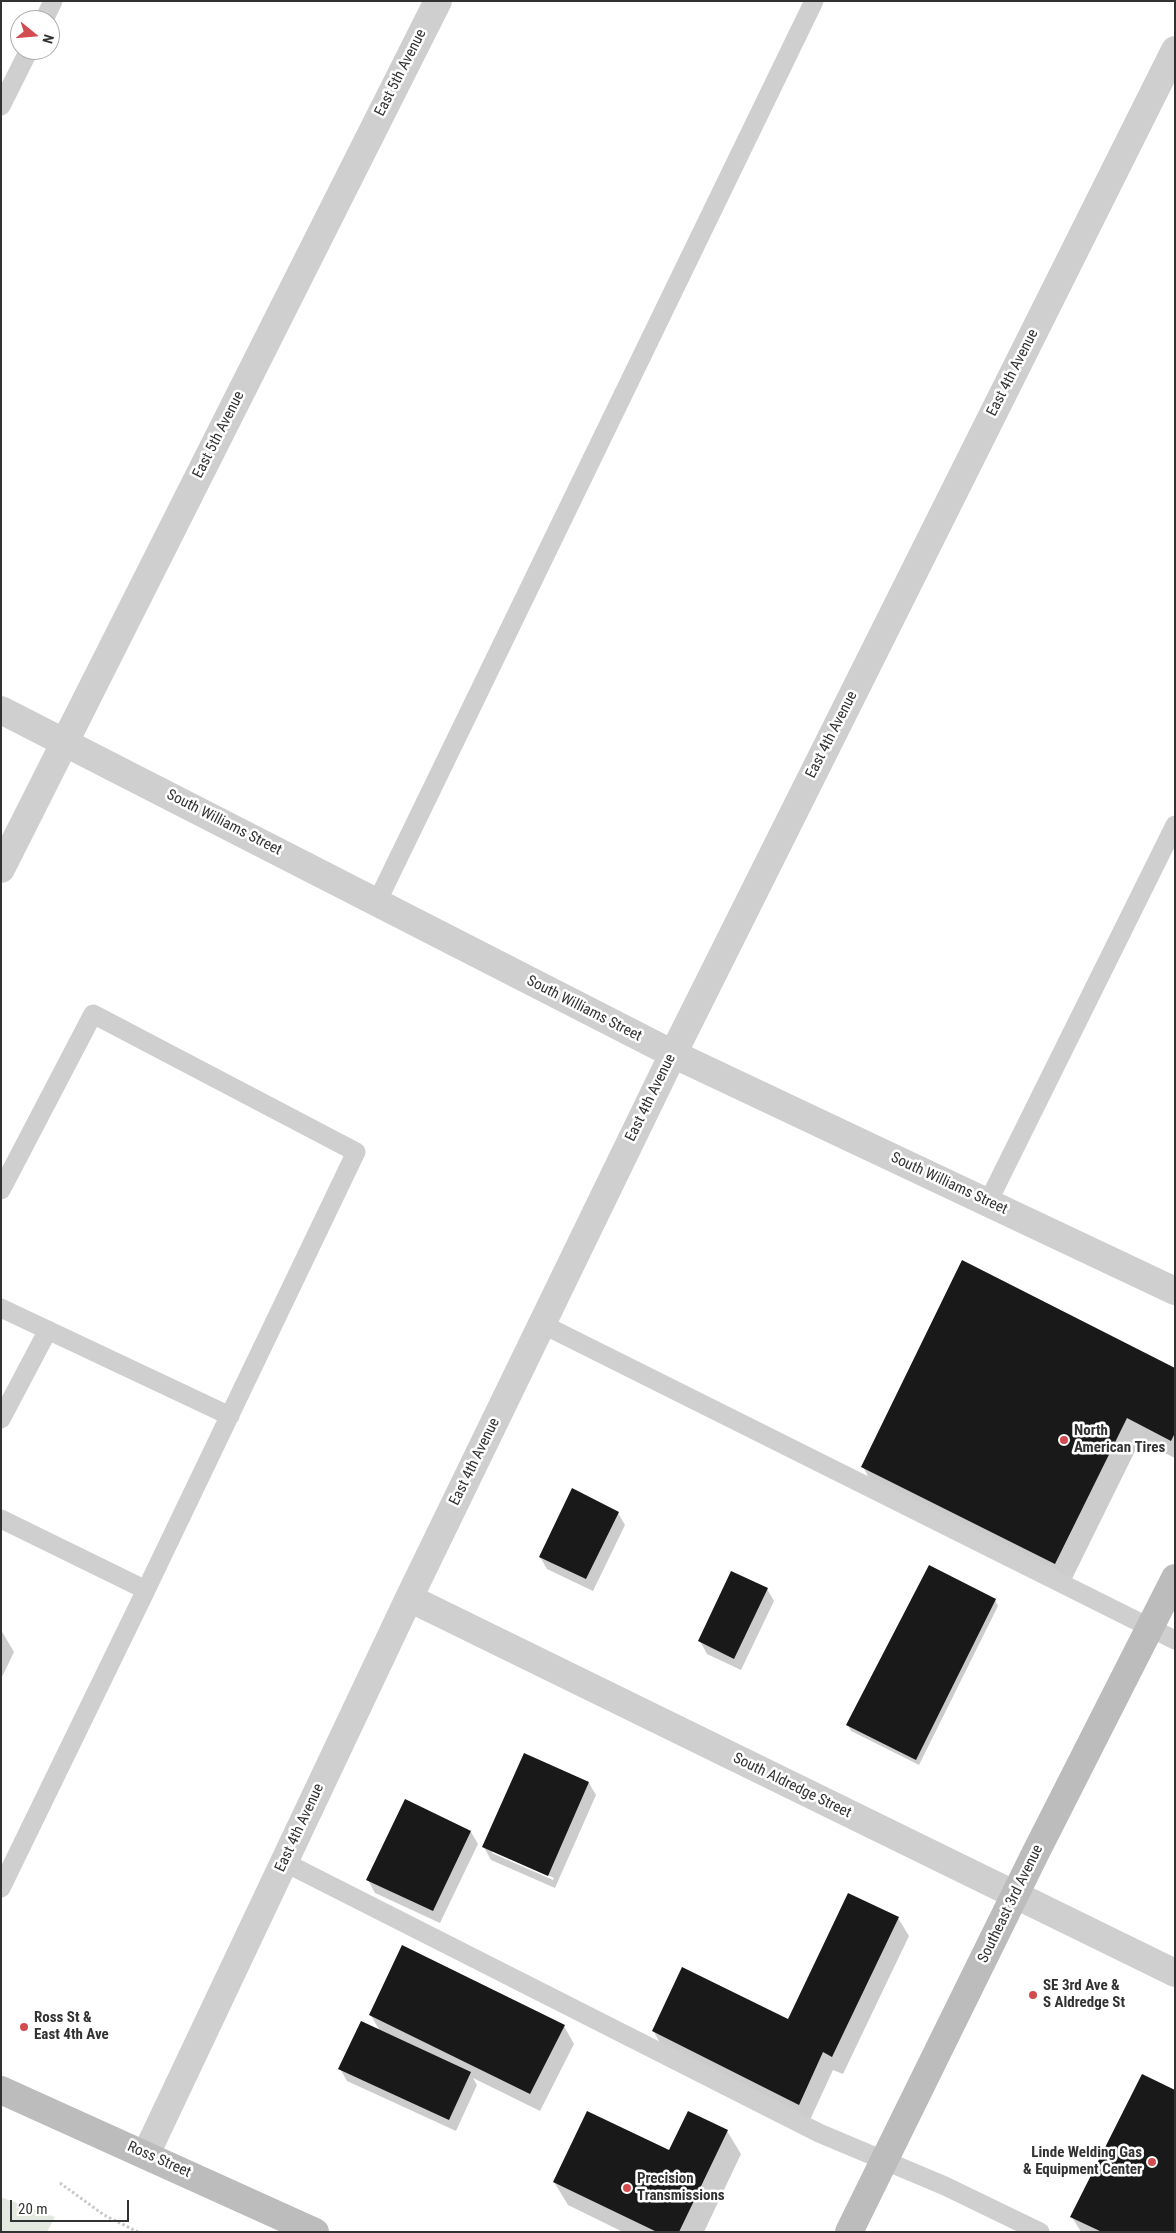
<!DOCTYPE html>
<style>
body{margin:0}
#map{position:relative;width:1176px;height:2233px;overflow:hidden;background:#fff;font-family:"Roboto Condensed",sans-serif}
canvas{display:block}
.frame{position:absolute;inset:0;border:2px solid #323232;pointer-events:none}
.north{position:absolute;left:10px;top:10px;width:50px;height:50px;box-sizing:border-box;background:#fff;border:1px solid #adadad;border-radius:50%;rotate:107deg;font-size:14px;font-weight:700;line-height:20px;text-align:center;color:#323232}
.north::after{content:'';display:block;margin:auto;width:18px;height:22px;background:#d24b4e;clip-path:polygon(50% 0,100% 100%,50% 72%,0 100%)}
.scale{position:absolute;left:10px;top:2200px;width:119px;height:22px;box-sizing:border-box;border:2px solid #323232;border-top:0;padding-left:6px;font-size:15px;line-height:18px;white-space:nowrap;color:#323232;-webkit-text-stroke:4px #fff;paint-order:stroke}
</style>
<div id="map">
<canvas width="1176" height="2233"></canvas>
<div class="frame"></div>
<div class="north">N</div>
<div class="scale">20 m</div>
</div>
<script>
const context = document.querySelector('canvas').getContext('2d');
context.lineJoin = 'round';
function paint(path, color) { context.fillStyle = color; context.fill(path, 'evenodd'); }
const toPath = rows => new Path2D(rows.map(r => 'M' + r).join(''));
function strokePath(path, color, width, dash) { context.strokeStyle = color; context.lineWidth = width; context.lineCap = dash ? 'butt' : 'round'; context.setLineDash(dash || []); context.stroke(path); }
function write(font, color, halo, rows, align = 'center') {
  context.font = font + ' "Roboto Condensed",sans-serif'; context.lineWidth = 5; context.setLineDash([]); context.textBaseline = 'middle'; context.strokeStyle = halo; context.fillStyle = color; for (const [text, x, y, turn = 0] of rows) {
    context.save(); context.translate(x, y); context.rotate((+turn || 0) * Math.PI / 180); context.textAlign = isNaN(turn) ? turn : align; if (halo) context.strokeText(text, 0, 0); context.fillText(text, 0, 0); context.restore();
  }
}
const green = toPath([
 [1,2197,55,2217,47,2232,1,2232]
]);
const shadow = toPath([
 [1175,1369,1175,1458,1140,1441,1068,1587,876,1491,863,1467],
 [618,1513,625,1525,593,1591,547,1569,540,1557],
 [767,1589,774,1601,741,1670,707,1654,700,1641],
 [995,1600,998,1606,919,1765,851,1731,848,1725],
 [1,1630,14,1652,1,1679],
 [525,1755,589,1783,596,1795,555,1888,491,1860,484,1847],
 [492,1851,554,1878,553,1880,492,1853],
 [406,1800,471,1832,478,1844,440,1923,375,1893,368,1880],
 [898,1918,909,1936,843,2074,833,2070,809,2122,663,2049,653,2030,788,2021],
 [370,2014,564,2026,574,2044,540,2111,473,2078,477,2085,456,2131,347,2081,340,2069,380,2031],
 [727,2131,741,2154,704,2232,623,2232,568,2205,554,2182,670,2152],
 [1072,2217,1175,2232,1081,2232]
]);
const building = toPath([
 [962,1260,1175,1368,1175,1433,1171,1441,1127,1418,1055,1564,861,1467],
 [572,1488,619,1512,586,1579,539,1557],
 [929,1565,996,1599,916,1760,846,1725],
 [731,1571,768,1588,734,1659,698,1641],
 [524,1753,589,1782,548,1876,482,1847],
 [405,1799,471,1831,433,1911,366,1880],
 [848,1893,899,1917,832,2057,823,2052,799,2105,652,2031,682,1967,788,2019],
 [402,1945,565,2025,530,2094,369,2015],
 [361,2021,471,2072,449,2120,338,2069],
 [1142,2074,1175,2090,1175,2232,1102,2232,1070,2217],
 [587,2111,669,2150,688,2111,728,2130,679,2232,657,2232,553,2182]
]);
const path = toPath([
 [60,2183,104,2215,138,2232]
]);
const lane = toPath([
 [44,20,53,1],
 [1,106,29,50],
 [377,902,814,1],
 [1,1190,93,1014,356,1152,146,1590],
 [988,1202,1175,825],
 [1,1308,230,1416],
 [542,1324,1175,1640],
 [1,1419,48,1330],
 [1,1519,146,1590,1,1888],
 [284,1862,819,2133,945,2186,1040,2232]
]);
const street = toPath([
 [1,710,673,1054,1175,1291],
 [1,869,438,1],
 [409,1598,1175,1973],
 [146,2154,409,1598,673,1054,1175,50]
]);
const secondary = toPath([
 [1,2090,315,2232],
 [849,2232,1035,1854,1175,1578]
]);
const markers = [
 [1064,1440,5,"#d24b4e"],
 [1033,1995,5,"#d24b4e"],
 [24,2027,5,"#d24b4e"],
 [1152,2162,5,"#d24b4e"],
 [627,2188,5,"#d24b4e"]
];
const streetNames = [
 ["East 5th Avenue",401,73,-63],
 ["East 4th Avenue",1013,373,-63],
 ["East 5th Avenue",219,435,-63],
 ["East 4th Avenue",832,735,-63],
 ["South Williams Street",224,823,27],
 ["South Williams Street",584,1009,27],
 ["East 4th Avenue",651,1098,-64],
 ["South Williams Street",949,1184,25],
 ["East 4th Avenue",475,1462,-64],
 ["South Aldredge Street",792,1786,26],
 ["East 4th Avenue",300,1828,-65],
 ["Southeast 3rd Avenue",1011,1904,-64],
 ["Ross Street",159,2160,24]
];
const poiNames = [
 ["North",1074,1431],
 ["American Tires",1074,1448],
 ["SE 3rd Ave &",1043,1986],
 ["S Aldredge St",1043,2003],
 ["Ross St &",34,2018],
 ["East 4th Ave",34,2035],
 ["Linde Welding Gas",1142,2153,"right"],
 ["& Equipment Center",1142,2170,"right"],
 ["Precision",637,2179],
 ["Transmissions",637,2196]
];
paint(green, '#e4eadf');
paint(shadow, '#0003');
paint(building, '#191919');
strokePath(path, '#c9c9c9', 3, [2.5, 2.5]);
strokePath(lane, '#cfcfcf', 19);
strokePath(street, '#cfcfcf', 28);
strokePath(secondary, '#bcbcbc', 28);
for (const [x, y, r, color] of markers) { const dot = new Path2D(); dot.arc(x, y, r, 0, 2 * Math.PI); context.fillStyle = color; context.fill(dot); strokePath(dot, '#fff', 2); }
write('15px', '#323232', '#fff', streetNames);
write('bold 15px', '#323232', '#fff', poiNames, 'left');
</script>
